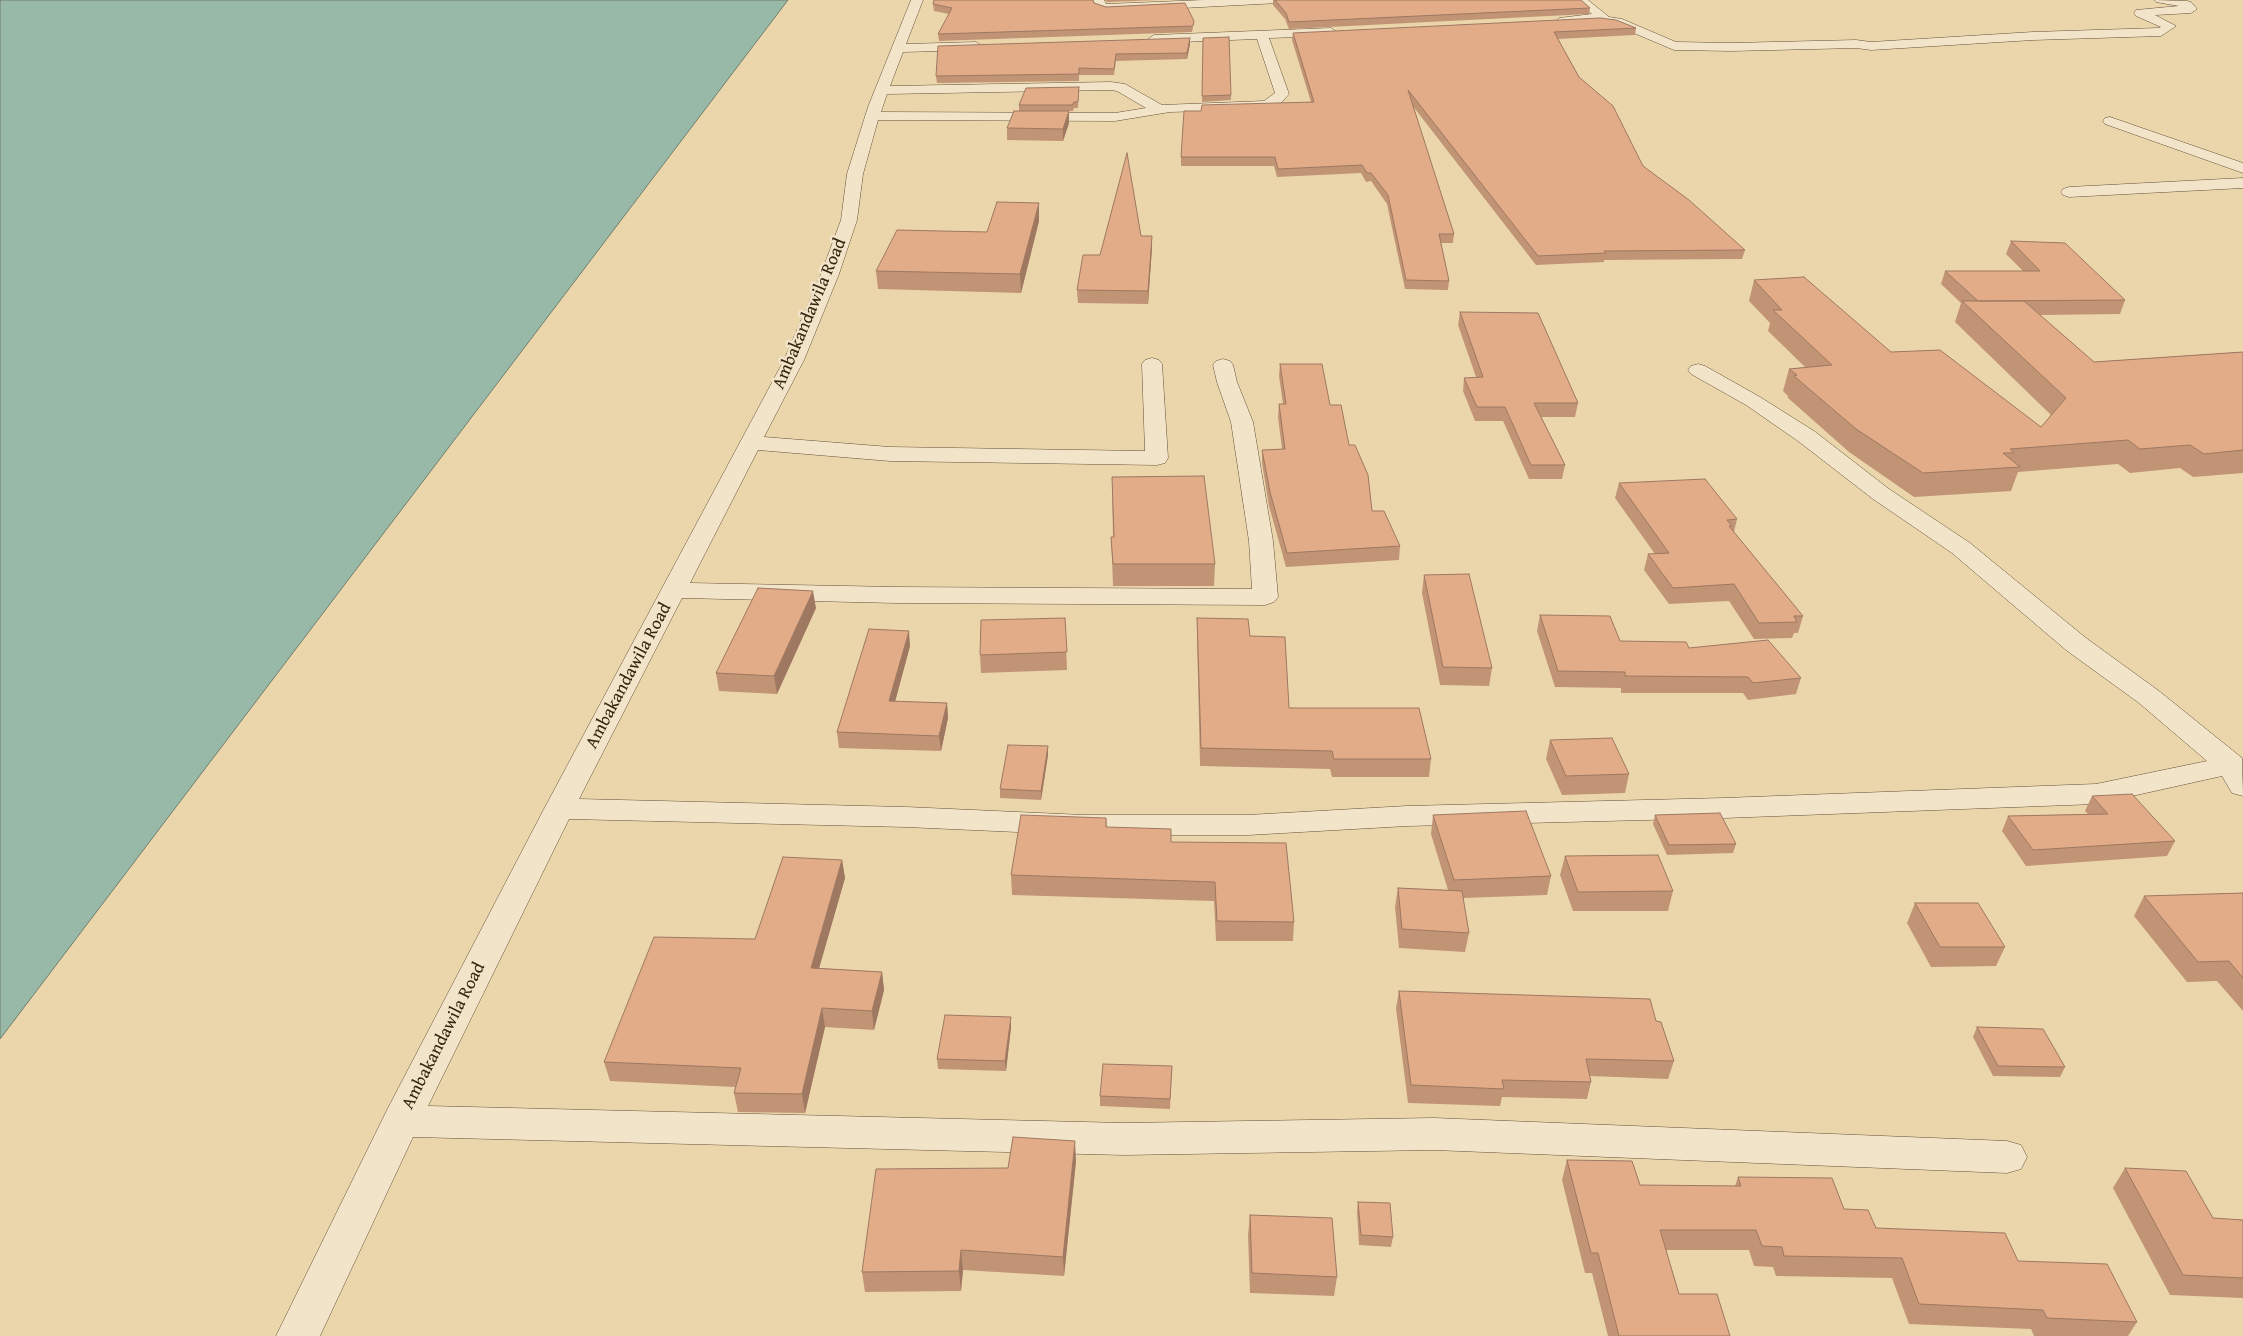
<!DOCTYPE html>
<style>
body{margin:0}
canvas{display:block;background:#ebd6ac}
</style>
<canvas width="2243" height="1336"></canvas>
<script>
const context = document.querySelector('canvas').getContext('2d');
context.lineJoin = 'round';
function paint(path, color) { context.fillStyle = color; context.fill(path, 'evenodd'); }
const toPath = rows => new Path2D(rows.map(r => 'M' + r).join(''));
function strokePath(path, color, width, dash) { context.strokeStyle = color; context.lineWidth = width; context.lineCap = dash ? 'butt' : 'round'; context.setLineDash(dash || []); context.stroke(path); }
function write(font, color, halo, rows, align = 'center') {
  context.font = font + ' "Gentium Book Plus",serif'; context.lineWidth = 5; context.setLineDash([]); context.textBaseline = 'middle'; context.strokeStyle = halo; context.fillStyle = color; for (const [text, x, y, turn = 0] of rows) {
    context.save(); context.translate(x, y); context.rotate((+turn || 0) * Math.PI / 180); context.textAlign = isNaN(turn) ? turn : align; if (halo) context.strokeText(text, 0, 0); context.fillText(text, 0, 0); context.restore();
  }
}
const water = toPath([
 [0,0,788,0,0,1039,0,0]
]);
const minor = toPath([
 [911,0,923,0,906,44,976,42,982,46,976,50,903,52,890,86,1111,82,1125,84,1162,105,1264,101,1275,93,1257,39,1154,43,1148,39,1154,35,1331,28,1337,32,1331,36,1269,38,1289,94,1280,104,1266,109,1170,112,1115,121,878,120,863,174,857,220,839,274,804,360,764,437,890,447,1145,451,1142,364,1145,360,1152,358,1159,360,1162,364,1168,458,1165,463,1157,465,890,461,758,450,690,583,896,587,1252,589,1249,541,1231,422,1217,382,1213,365,1216,361,1223,359,1230,361,1233,365,1237,382,1253,422,1273,541,1278,597,1274,602,1265,605,896,603,682,598,579,799,906,807,1084,815,1248,815,1407,806,1724,798,2096,784,2207,761,2139,703,2066,650,1952,553,1873,499,1798,441,1746,405,1691,374,1688,370,1691,366,1698,364,1705,366,1760,397,1814,431,1889,489,1970,543,2086,638,2159,691,2242,758,2243,796,2232,793,2222,776,2096,804,1724,818,1407,826,1248,835,1084,835,906,827,569,819,428,1106,1124,1123,1434,1118,2007,1141,2021,1145,2027,1157,2021,1169,2007,1173,1434,1150,1124,1155,413,1137,320,1336,276,1336,387,1110,544,809,784,360,821,274,841,220,847,174,868,107,911,0],
 [1111,90,1117,91,1146,108,1115,113,881,112,887,94,1111,90],
 [1092,0,1104,0,1106,4,1204,0,1285,0,1279,3,1106,12,1096,9,1092,0],
 [1575,0,1588,0,1609,17,1622,19,1676,42,1732,43,1856,40,1871,42,2033,32,2158,28,2161,27,2136,16,2134,13,2136,10,2179,6,2156,2,2154,0,2187,1,2191,2,2197,9,2191,13,2155,15,2176,26,2161,36,2033,40,1871,50,1856,48,1732,51,1674,50,1615,25,1597,21,1559,24,1557,21,1559,18,1592,14,1575,0],
 [2110,117,2243,163,2243,173,2105,124,2103,121,2105,118,2110,117],
 [2243,178,2243,188,2069,197,2063,195,2061,192,2063,189,2069,187,2243,178]
]);
const wall = toPath([
 [1105,0,1158,0,1107,2],
 [1273,0,1581,0,1590,8,1589,14,1289,29,1285,19,1273,5],
 [1094,3,1106,7,1185,3,1193,28,1192,32,939,41,938,34,949,14,934,11,933,4],
 [1636,28,1635,35,1558,39,1579,77,1643,166,1745,250,1742,259,1604,260,1604,262,1536,265,1412,105,1454,234,1453,243,1441,243,1449,281,1448,290,1405,289,1387,204,1371,181,1366,182,1361,173,1277,177,1274,166,1181,166,1181,157,1201,111,1311,102,1292,40,1293,33],
 [1190,38,1190,44,1187,59,1116,61,1114,75,1079,75,1079,81,937,83,936,76],
 [1203,38,1231,95,1231,100,1202,102],
 [1079,87,1078,108,1074,108,1073,111,1019,111,1019,105],
 [1069,123,1063,141,1007,140,1007,128],
 [1039,221,1021,293,878,289,876,271,987,232],
 [1141,236,1152,248,1148,304,1078,303,1077,290,1100,255],
 [2011,241,2125,300,2120,314,2040,315,2094,362,2243,352,2243,473,2193,477,2180,468,2130,473,2118,464,2018,472,2011,491,1914,497,1849,452,1788,398,1788,396,1783,391,1789,369,1805,367,1768,331,1770,323,1749,301,1754,280,1891,352,2041,427,2051,415,1955,322,1961,303,1941,284,1945,271,2023,271,2006,254],
 [1460,312,1578,403,1575,417,1541,417,1565,465,1562,479,1529,479,1503,421,1475,421,1463,391,1464,378,1476,377,1458,325],
 [1280,364,1330,405,1349,445,1372,511,1400,546,1399,560,1286,567,1269,506,1262,463,1262,450,1282,449,1278,417,1279,404,1283,404,1279,376],
 [1112,477,1215,564,1214,586,1113,586,1112,559,1111,537,1113,537],
 [1619,483,1737,519,1734,532,1803,616,1798,633,1794,633,1792,638,1754,639,1729,601,1669,604,1644,570,1648,554,1655,554,1615,498],
 [1424,575,1492,668,1489,686,1440,685,1422,593],
 [816,608,777,694,719,691,716,673],
 [1540,615,1620,641,1689,648,1801,678,1796,694,1748,700,1743,693,1621,693,1621,688,1555,687,1537,631],
 [1065,618,1067,670,981,673,980,655],
 [1197,618,1250,636,1289,708,1431,759,1429,777,1332,777,1330,769,1200,766,1197,635],
 [910,646,895,701,947,703,948,718,941,751,839,748,837,732],
 [1550,740,1629,774,1625,793,1562,795,1546,759],
 [1048,746,1048,755,1041,800,1000,798,1000,789],
 [2092,796,2175,841,2167,856,2026,866,2002,831,2008,816,2088,814,2085,811],
 [1433,815,1551,876,1547,895,1463,898,1469,933,1465,952,1399,948,1395,907,1398,888,1448,890,1431,834],
 [1655,815,1736,844,1733,853,1667,855,1653,824],
 [1106,818,1107,827,1171,842,1294,922,1293,941,1216,941,1214,901,1012,895,1011,875],
 [1565,856,1673,891,1668,911,1573,911,1560,875],
 [842,860,845,878,819,968,882,972,884,990,874,1030,825,1027,805,1113,738,1112,734,1093,735,1087,610,1081,604,1062,755,939],
 [2243,893,2243,1011,2217,981,2187,982,2134,916,2144,896],
 [1915,903,2005,947,1996,966,1931,967,1907,923],
 [1399,991,1656,1021,1674,1061,1668,1079,1590,1076,1591,1082,1587,1099,1502,1097,1500,1106,1408,1103,1396,1008],
 [1011,1027,1006,1071,938,1069,937,1059],
 [1977,1027,2065,1067,2060,1077,1993,1076,1973,1037],
 [1172,1066,1170,1109,1100,1106,1100,1096],
 [1567,1160,1640,1185,1735,1186,1738,1177,1844,1209,1876,1228,2018,1261,2137,1322,2128,1336,2034,1336,2031,1329,1909,1324,1892,1278,1776,1276,1773,1267,1754,1266,1749,1250,1666,1250,1679,1294,1730,1336,1608,1336,1592,1273,1585,1273,1562,1180],
 [1076,1161,1064,1276,963,1270,961,1291,865,1292,862,1272],
 [2125,1168,2213,1218,2243,1220,2243,1298,2170,1295,2113,1188],
 [1358,1202,1393,1237,1391,1247,1359,1245,1357,1212],
 [1250,1215,1337,1277,1334,1296,1250,1293,1248,1235]
]);
const shadedWall = toPath([
 [1190,38,1190,44,1187,59,1187,53],
 [1069,111,1069,123,1063,141,1063,129],
 [1039,203,1039,221,1021,293,1020,274],
 [1152,236,1152,248,1148,304,1148,291],
 [813,591,816,608,777,694,774,676],
 [909,631,910,646,891,717,889,701],
 [947,703,948,718,941,751,939,736],
 [1048,746,1048,755,1041,800,1041,791],
 [842,860,845,878,814,986,811,968],
 [882,972,884,990,874,1030,872,1011],
 [822,1008,825,1027,805,1113,802,1094],
 [1011,1017,1011,1027,1006,1071,1005,1061],
 [1075,1141,1076,1161,1064,1276,1063,1257],
 [961,1250,963,1270,961,1291,959,1271]
]);
const building = toPath([
 [934,0,1093,0,1094,3,1106,7,1185,3,1194,21,1193,26,938,34,952,8,933,4,934,0],
 [1275,0,1581,0,1590,8,1289,22,1286,13,1275,0],
 [1600,18,1616,20,1636,28,1554,32,1579,77,1613,106,1643,166,1689,200,1745,250,1604,251,1606,253,1538,256,1408,90,1454,234,1439,234,1449,281,1406,280,1388,195,1371,173,1367,173,1362,165,1278,169,1275,157,1181,157,1184,111,1201,111,1202,105,1314,102,1293,33,1600,18],
 [1229,37,1231,95,1202,96,1203,38,1229,37],
 [1190,38,1187,53,1116,54,1114,69,1079,68,1079,74,936,76,938,46,1190,38],
 [1079,87,1078,102,1074,102,1072,105,1019,105,1026,88,1079,87],
 [1014,111,1069,111,1063,129,1007,128,1014,111],
 [1127,153,1141,236,1152,236,1148,291,1077,290,1083,255,1100,255,1127,153],
 [997,202,1039,203,1020,274,876,271,897,230,987,232,997,202],
 [2011,241,2065,243,2125,300,1978,301,1945,271,2040,271,2011,241],
 [1804,277,1891,352,1940,350,2041,427,2066,398,1962,301,2024,301,2094,362,2243,352,2243,450,2204,454,2190,445,2140,449,2128,440,2010,449,2014,453,2003,453,2020,467,1923,473,1856,429,1794,376,1797,375,1789,369,1832,365,1773,310,1782,310,1754,280,1804,277],
 [1460,312,1538,313,1578,403,1534,403,1565,465,1531,465,1505,407,1477,407,1464,378,1483,377,1460,312],
 [1280,364,1322,364,1330,405,1341,405,1349,445,1355,445,1368,475,1372,511,1384,511,1400,546,1287,553,1270,492,1262,450,1285,449,1279,404,1286,404,1280,364],
 [1204,476,1215,564,1113,564,1111,537,1114,537,1112,477,1204,476],
 [1705,479,1737,519,1727,520,1732,526,1729,526,1803,616,1794,616,1797,622,1759,623,1734,584,1673,588,1648,554,1669,553,1619,483,1705,479],
 [1469,574,1492,668,1443,667,1424,575,1469,574],
 [758,588,813,591,774,676,716,673,758,588],
 [1540,615,1610,616,1620,641,1686,642,1689,648,1768,640,1801,678,1753,683,1748,677,1625,676,1625,672,1558,671,1540,615],
 [1065,618,1067,652,980,655,981,620,1065,618],
 [1197,618,1248,619,1250,636,1285,637,1289,708,1419,708,1431,759,1334,759,1332,751,1201,748,1197,618],
 [869,629,909,631,889,701,947,703,939,736,837,732,869,629],
 [1612,738,1629,774,1566,776,1550,740,1612,738],
 [1008,745,1048,746,1041,791,1000,789,1008,745],
 [2132,794,2175,841,2033,850,2008,816,2108,814,2092,796,2132,794],
 [1526,811,1551,876,1454,880,1433,815,1526,811],
 [1720,813,1736,844,1669,845,1655,815,1720,813],
 [1021,815,1106,818,1106,827,1171,829,1171,842,1286,843,1294,922,1217,921,1215,882,1011,875,1021,815],
 [1658,855,1673,891,1578,892,1565,856,1658,855],
 [783,857,842,860,811,968,882,972,872,1011,822,1008,802,1094,734,1093,741,1068,604,1062,654,937,755,939,783,857],
 [1398,888,1462,891,1469,933,1402,929,1398,888],
 [2243,893,2243,978,2229,961,2198,962,2144,896,2243,893],
 [1915,903,1978,903,2005,947,1940,947,1915,903],
 [1399,991,1650,999,1656,1021,1661,1022,1674,1061,1586,1059,1591,1082,1502,1080,1504,1089,1411,1085,1399,991],
 [945,1015,1011,1017,1005,1061,937,1059,945,1015],
 [1977,1027,2043,1029,2065,1067,1998,1066,1977,1027],
 [1103,1064,1172,1066,1170,1099,1100,1096,1103,1064],
 [1013,1137,1075,1141,1063,1257,961,1250,959,1271,862,1272,876,1169,1008,1168,1013,1137],
 [1567,1160,1632,1161,1640,1185,1741,1186,1738,1177,1832,1178,1844,1209,1868,1210,1876,1228,2005,1233,2018,1261,2107,1264,2137,1322,2047,1318,2043,1310,1919,1304,1902,1258,1784,1256,1782,1247,1762,1246,1756,1230,1660,1230,1679,1294,1717,1294,1730,1336,1619,1336,1598,1253,1591,1253,1567,1160],
 [2125,1168,2186,1171,2213,1218,2243,1220,2243,1278,2183,1275,2125,1168],
 [1358,1202,1390,1203,1393,1237,1361,1235,1358,1202],
 [1250,1215,1332,1218,1337,1277,1252,1273,1250,1215]
]);
const streetNames = [
 ["Ambakandawila Road",810,314,-67],
 ["Ambakandawila Road",629,676,-62],
 ["Ambakandawila Road",444,1036,-63]
];
paint(water, '#98b9a8');
strokePath(water, '#707d6b', 1);
strokePath(minor, '#625037', 1);
paint(minor, '#f2e4c9');
paint(wall, '#c29476');
paint(shadedWall, '#9e7860');
paint(building, '#e2ac89');
strokePath(building, '#9e7860', 1);
write('18px', '#342410', '#f2e4c9', streetNames);
</script>
